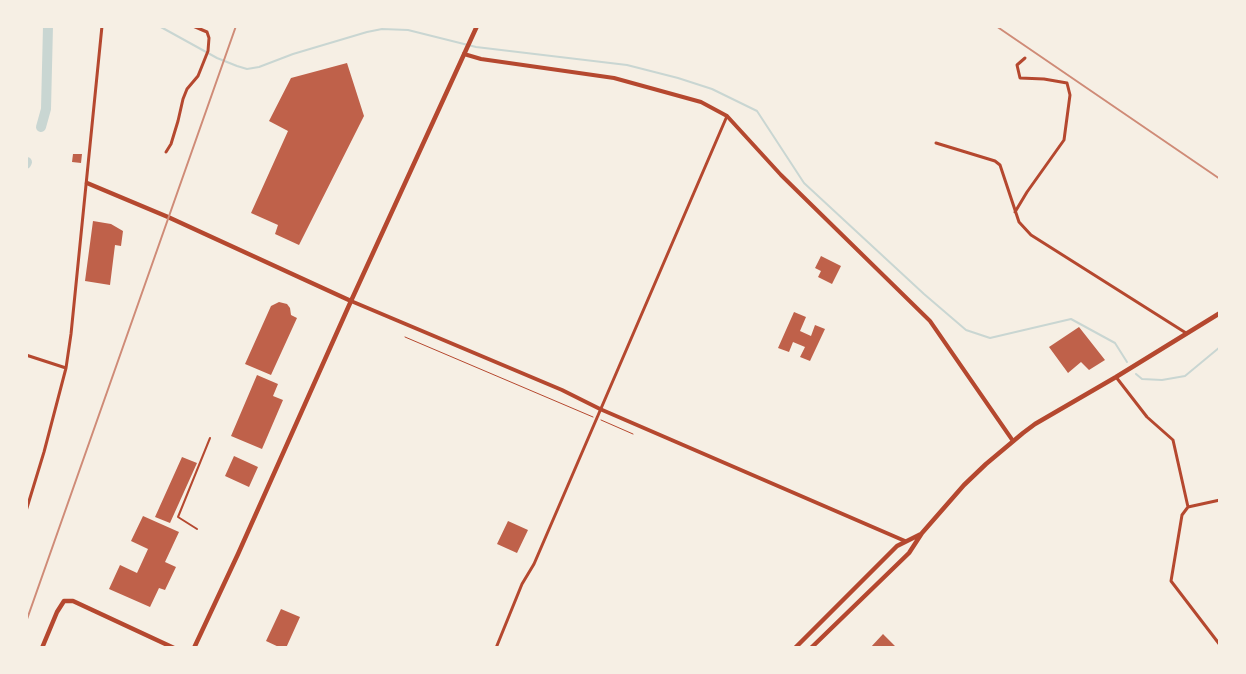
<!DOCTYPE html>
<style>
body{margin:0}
#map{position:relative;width:1246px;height:674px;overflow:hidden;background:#f6efe4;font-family:"Source Sans 3",sans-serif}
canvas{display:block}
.frame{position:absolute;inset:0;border:28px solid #f6efe4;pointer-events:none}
</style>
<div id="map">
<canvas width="1246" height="674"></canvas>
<div class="frame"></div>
</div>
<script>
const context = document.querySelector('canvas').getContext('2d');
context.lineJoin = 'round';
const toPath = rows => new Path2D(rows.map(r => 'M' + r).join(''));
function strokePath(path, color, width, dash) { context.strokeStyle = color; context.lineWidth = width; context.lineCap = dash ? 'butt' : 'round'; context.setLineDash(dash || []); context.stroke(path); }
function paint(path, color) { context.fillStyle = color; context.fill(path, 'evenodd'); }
const stream = toPath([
 [159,26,217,58,237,66,247,69,259,67,293,54,367,32,382,29,408,30,476,47,627,65,678,78,712,89,757,111,804,183,924,294,966,330,990,338,1071,319,1115,343,1127,362],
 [1136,374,1142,379,1162,380,1185,376,1220,347]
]);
const river = toPath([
 [41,127,46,109,48,26],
 [26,164,27,162]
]);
const building = toPath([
 [347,63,364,116,299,245,275,234,278,225,251,213,288,131,269,121,291,78],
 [73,154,82,154,81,163,72,162],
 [93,221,111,224,123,231,121,246,115,245,110,285,85,281],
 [821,256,841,266,832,284,818,277,821,271,815,268],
 [279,302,287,304,290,308,291,315,297,318,271,375,245,364,271,306],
 [794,312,806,317,800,331,811,336,815,325,825,329,810,361,800,357,805,347,793,342,789,352,778,348],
 [1079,327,1105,360,1089,370,1081,362,1068,373,1049,347],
 [257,375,278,384,273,396,283,400,262,449,231,436],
 [234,456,258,467,249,487,225,476],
 [182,457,197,463,170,523,155,517],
 [143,516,179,532,165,562,176,567,165,590,159,588,150,607,109,589,120,565,137,573,148,549,131,541],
 [508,521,528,530,517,553,497,544],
 [281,609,300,617,286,648,281,648,266,641],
 [883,634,895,646,894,648,870,648]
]);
const path = toPath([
 [405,337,593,417],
 [601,420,633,434]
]);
const pedestrian = toPath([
 [197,529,178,517,210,438]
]);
const minor = toPath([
 [936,143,995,161,1000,165,1019,222,1031,235,1186,333],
 [166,152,171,144,178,121,183,99,187,89,198,76,208,51,209,38,207,32,193,26],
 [1015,212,1027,192,1064,140,1070,95,1067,83,1044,79,1020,78,1017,65,1025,58],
 [26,355,66,368],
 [1116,377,1147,417,1173,440,1188,507,1182,515,1171,581,1220,645],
 [1188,507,1220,500],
 [26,511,44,452,66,368,71,334,102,26],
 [496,648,522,584,534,564,727,116]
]);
const tertiary = toPath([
 [464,54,481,59,614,78,701,102,727,116,781,175,930,321,1013,441],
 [351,301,562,390,600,409,905,541]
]);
const secondary = toPath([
 [42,648,57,612,64,601,73,601,174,648],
 [194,648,238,554,351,301],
 [795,648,897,546,921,534],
 [811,648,909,553,922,533,964,485,986,464,1023,433,1035,424,1116,377,1220,313]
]);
const primary = toPath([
 [87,183,168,217,351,301,477,26]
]);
const rail = toPath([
 [996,26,1220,179],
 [26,622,236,26]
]);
strokePath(stream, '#c9d6d2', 2);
strokePath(river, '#c9d6d2', 10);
paint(building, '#bf614a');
strokePath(path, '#b5482f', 1);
strokePath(pedestrian, '#b5482f', 2);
strokePath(minor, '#b5482f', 3);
strokePath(tertiary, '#b5482f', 4);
strokePath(secondary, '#b5482f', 4.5);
strokePath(primary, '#b5482f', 4.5);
strokePath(rail, '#cf8b77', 2);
</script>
